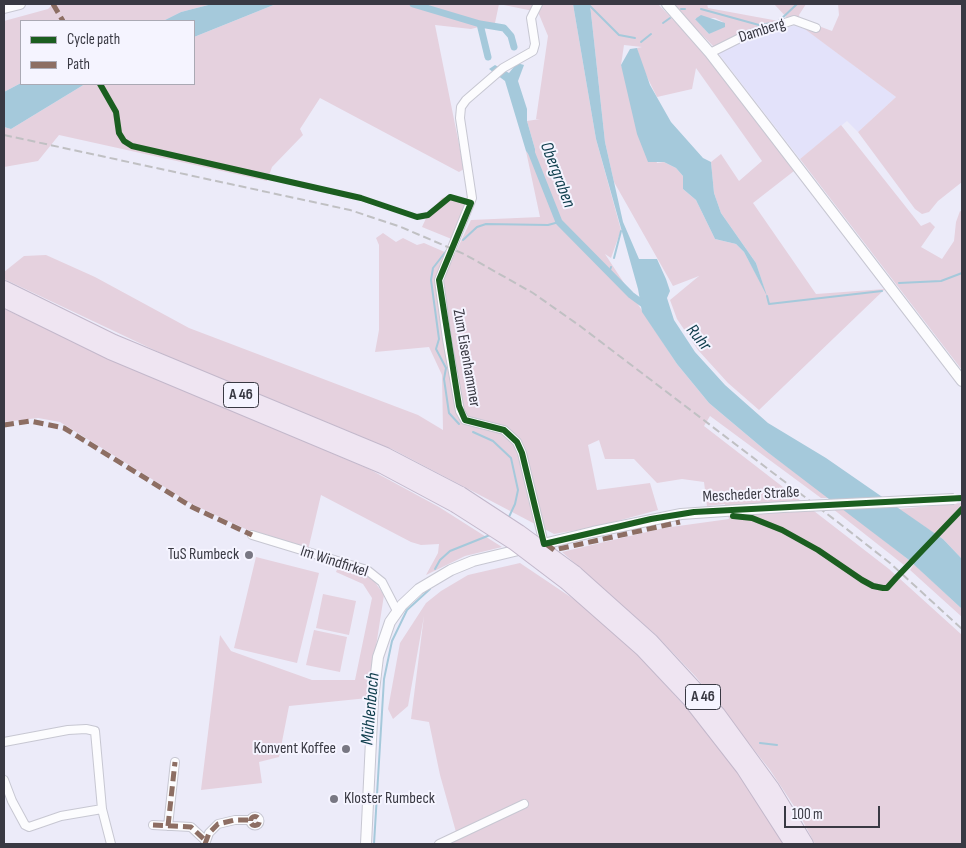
<!DOCTYPE html>
<meta charset="utf-8">
<style>
body{margin:0}
#map{position:relative;width:966px;height:848px;overflow:hidden;background:#ecebf9;font-family:"Sofia Sans Condensed",sans-serif}
canvas{display:block}
.frame{position:absolute;inset:0;border:5px solid #393943;pointer-events:none}
.legend{position:absolute;left:20px;top:20px;width:175px;height:65px;box-sizing:border-box;background:#f5f4ff;border:1px solid #aaa9b4;margin:0;padding:6px 9px;list-style:none;font-size:15px;color:#393943}
.legend li{display:flex;align-items:center;gap:10px;height:25px}
.legend b{width:25px;border:1px solid #aaa9b4}
.scale{position:absolute;left:784px;top:806px;width:96px;height:22px;box-sizing:border-box;border:2px solid #393943;border-top:0;padding-left:6px;font-size:15px;line-height:18px;white-space:nowrap;color:#393943;-webkit-text-stroke:4px #f5f4ff;paint-order:stroke}
</style>
<div id="map">
<canvas width="966" height="848"></canvas>
<div class="frame"></div>
<ul class="legend">
<li><b style="height:6px;background:#1b5e20"></b>Cycle path</li>
<li><b style="height:6px;background:#8d6e63"></b>Path</li>
</ul>
<div class="scale">100 m</div>
</div>
<script>
const context = document.querySelector('canvas').getContext('2d');
context.lineJoin = 'round';
function paint(path, color) { context.fillStyle = color; context.fill(path, 'evenodd'); }
const toPath = rows => new Path2D(rows.map(r => 'M' + r).join(''));
function strokePath(path, color, width, dash) { context.strokeStyle = color; context.lineWidth = width; context.lineCap = dash ? 'butt' : 'round'; context.setLineDash(dash || []); context.stroke(path); }
function write(font, color, halo, rows, align = 'center') {
  context.font = font + ' "Sofia Sans Condensed",sans-serif'; context.lineWidth = 4; context.setLineDash([]); context.textBaseline = 'middle'; context.strokeStyle = halo; context.fillStyle = color; for (const [text, x, y, turn = 0] of rows) {
    context.save(); context.translate(x, y); context.rotate((+turn || 0) * Math.PI / 180); context.textAlign = isNaN(turn) ? turn : align; if (halo) context.strokeText(text, 0, 0); context.fillText(text, 0, 0); context.restore();
  }
}
const built = toPath([
 [799,24,896,97,858,132,847,121,800,159,718,53,736,43]
]);
const green = toPath([
 [53,4,212,4,181,12,163,21,21,21,21,83,4,92,4,21,48,9],
 [276,4,573,4,596,139,621,230,611,258,605,254,677,364,709,403,766,451,830,498,821,498,710,416,704,426,889,569,962,635,962,844,815,844,798,812,770,770,696,677,655,634,562,552,664,528,729,519,725,504,707,506,704,482,682,479,657,483,634,459,605,459,599,440,588,445,597,490,650,483,658,510,595,527,554,534,394,450,169,357,4,279,4,272,24,256,46,255,95,277,189,328,418,415,443,430,442,375,429,347,375,352,379,330,379,245,376,238,383,233,396,242,403,238,417,245,424,243,447,253,442,281,471,220,540,217,526,151,534,162,535,149,527,121,540,119,536,119,548,36,538,12,499,4,495,23,471,29,435,25,464,169,459,172,320,98,300,129,303,135,272,167,267,181,59,135,38,161,4,167,4,127,11,129,85,84,194,84,194,37],
 [522,463,528,465,539,506,529,503],
 [590,4,658,4,704,52,794,171,753,203,816,294,885,289,759,410,728,383,698,350,677,319,670,300,699,276,673,286,614,182,605,142],
 [624,45,642,47,637,48,643,69,657,97,692,89,696,68,762,161,739,181,721,154,711,162,714,193,721,213,756,263,765,291,744,252,736,244,715,239,696,200,683,189,683,176,676,168,664,162,657,163,621,65],
 [672,4,707,4,708,8,784,22,732,37,714,47],
 [695,18,715,18,723,22,720,28,709,34],
 [774,4,806,4,799,15,800,19,832,31,839,15,838,4,962,4,962,182,938,201,929,212,922,214,915,209,858,132,896,97,794,21,788,19],
 [841,125,921,226,930,222,935,227,921,247,942,259,954,241,956,222,960,211,962,212,962,370,800,159],
 [450,196,469,201,454,240,422,227,428,214,442,198],
 [4,309,202,398,369,469,439,507,502,547,465,556,426,575,438,553,439,544,421,545,411,542,321,495,308,550,250,531,192,504,60,422,38,418,4,422],
 [962,503,962,559,943,539,898,509],
 [833,509,844,509,909,560,904,565],
 [256,557,319,573,297,663,234,648],
 [520,563,584,606,638,655,690,712,744,781,784,844,442,844,456,832,440,775,429,722,411,719,424,616,408,706,393,719,388,709,400,643,426,603,441,591,468,575],
 [914,564,962,609,962,617,910,570],
 [339,565,363,572,372,578,384,595,368,698,289,706,279,757,259,762,262,783,201,790,220,635,231,651,312,680,355,680,372,598,363,584,336,572],
 [323,594,356,601,349,635,316,628],
 [314,630,347,637,340,672,306,665]
]);
const water = toPath([
 [212,4,276,4,194,37,194,21,163,21,181,12],
 [573,4,590,4,605,142,623,222,639,259,657,259,666,279,670,291,667,298,674,320,695,352,725,385,768,423,826,458,943,539,962,559,962,609,909,560,766,451,709,403,677,364,642,312,638,289,596,139],
 [701,15,725,23,725,27,709,34,695,19],
 [637,48,650,85,671,122,703,158,711,162,714,193,721,213,756,263,767,296,744,252,736,244,715,239,696,200,683,189,683,176,676,168,664,162,648,162,637,134,621,65,630,49],
 [517,63,524,65,518,81,527,109,527,121,535,149,535,163,526,151,505,81,489,69,495,65,509,73],
 [21,83,21,84,85,84,11,129,4,127,4,92]
]);
const stream = toPath([
 [588,4,619,35,635,38],
 [681,9,685,9],
 [701,9,759,25,772,23],
 [779,21,797,4],
 [663,23,670,18],
 [641,42,651,34],
 [463,240,477,227,486,224,548,225,559,222],
 [447,250,433,268,431,280,439,339,436,349,446,368,444,379,449,413,459,424],
 [614,258,621,231],
 [609,273,611,267],
 [899,283,941,281,962,273],
 [767,296,769,304,882,291],
 [473,432,493,441,511,458,518,490,515,504,508,519],
 [435,569,440,560,450,551,490,535],
 [760,743,777,745],
 [374,844,384,679,392,641,407,610,430,589]
]);
const canal = toPath([
 [413,4,480,24,504,28,511,36,514,47],
 [480,24,488,57],
 [532,154,559,222,631,295,646,306]
]);
const street = toPath([
 [538,4,531,18,535,44,533,51,503,68,466,100,461,107,460,118,472,198,439,280,447,339,460,411,465,420,504,430,517,442,522,453,544,544],
 [710,53,744,36,794,20,816,28],
 [252,535,367,570,382,582,397,611],
 [4,742,68,730,86,729,95,731,102,809,111,844],
 [4,780,12,801,25,825,29,827,61,816,102,809],
 '250.5 821a4.5 4.5 0 1 1 9 0a4.5 4.5 0 1 1-9 0Z',
 [153,825,191,827,206,841],
 [168,826,175,762],
 [205,844,209,833,218,824,235,820,250,820],
 [439,844,524,804]
]);
const secondary = toPath([
 [667,4,710,53,764,123,962,381],
 [4,8,20,4],
 [366,844,373,699,378,657,390,622,402,605,419,589,451,570,473,561,593,532,681,514,783,507]
]);
const highway = toPath([
 [4,288,114,342,386,455,461,494],
 [4,300,110,352,382,466,455,505],
 [575,573,651,641,718,714,772,788,806,844],
 [567,583,642,649,690,700,743,768,792,844]
]);
const rail = toPath([
 [4,135,350,210,401,227,464,254,533,293,580,326,839,523,890,563,962,629]
]);
const secondaryBridge = toPath([
 [783,507,954,499]
]);
const highwayBridge = toPath([
 [461,494,519,532,575,573],
 [455,505,513,542,567,583]
]);
const quiet = toPath([
 [53,4,63,21],
 [4,425,30,421,64,428,192,507,252,535],
 [546,544,554,550,680,522],
 '250.5 821a4.5 4.5 0 1 1 9 0a4.5 4.5 0 1 1-9 0Z',
 [153,825,191,827,206,841],
 [168,826,175,762],
 [205,844,209,833,218,824,235,820,250,820]
]);
const cycleway = toPath([
 [100,84,116,112,119,133,124,141,132,146,361,198,417,217,428,215,450,197,471,203,439,280,459,406,465,420,504,430,517,442,522,453,544,544,651,519,694,512,962,498],
 [733,516,752,518,782,530,818,550,862,580,873,586,883,588,887,588,896,578,962,509]
]);
const markers = [
 [249,555,5,"#787783"],
 [346,749,5,"#787783"],
 [334,799,5,"#787783"]
];
const shields = [
 [241,395,35],
 [703,697,35]
];
const shieldNames = [
 ["A 46",241,395],
 ["A 46",703,697]
];
const streetNames = [
 ["Damberg",762,31,-18],
 ["Zum Eisenhammer",466,358,80],
 ["Mescheder Straße",751,495,-3],
 ["Im Windfirkel",334,562,18]
];
const poiNames = [
 ["TuS Rumbeck",239,555],
 ["Konvent Koffee",336,749],
 ["Kloster Rumbeck",344,799,"left"]
];
const waterNames = [
 ["Obergraben",557,175,69],
 ["Ruhr",698,338,51],
 ["Mühlenbach",371,709,-85]
];
paint(built, '#e3e2fa');
paint(green, '#e5d1de');
paint(water, '#a5c9db');
strokePath(stream, '#a5c9db', 2);
strokePath(canal, '#a5c9db', 7);
strokePath(street, '#c7c7d2', 10);
strokePath(secondary, '#c7c7d2', 12);
strokePath(highway, '#c3b8cb', 16);
strokePath(street, '#fcfcfe', 8);
strokePath(secondary, '#fcfcfe', 10);
strokePath(highway, '#efe5f2', 14);
strokePath(rail, '#c0c0c3', 2, [8, 4]);
strokePath(secondaryBridge, '#c7c7d2', 12, []);
strokePath(highwayBridge, '#c3b8cb', 16, []);
strokePath(secondaryBridge, '#fcfcfe', 10);
strokePath(highwayBridge, '#efe5f2', 14);
strokePath(quiet, '#8d6e63', 5, [10, 5]);
strokePath(cycleway, '#1b5e20', 6);
for (const [x, y, r, color] of markers) { const dot = new Path2D(); dot.arc(x, y, r, 0, 2 * Math.PI); context.fillStyle = color; context.fill(dot); strokePath(dot, '#f5f4ff', 2); }
for (const [x, y, w] of shields) { const box = new Path2D(); box.roundRect(x - w / 2, y - 12.5, w, 25, 4); context.fillStyle = '#f5f4ff'; context.fill(box); strokePath(box, '#393943', 1); }
write('bold 15px', '#393943', null, shieldNames);
write('16px', '#393943', '#f5f4ff', streetNames);
write('16px', '#393943', '#f5f4ff', poiNames, 'right');
write('italic 18px', '#0d3c4b', '#f5f4ff', waterNames);
</script>
